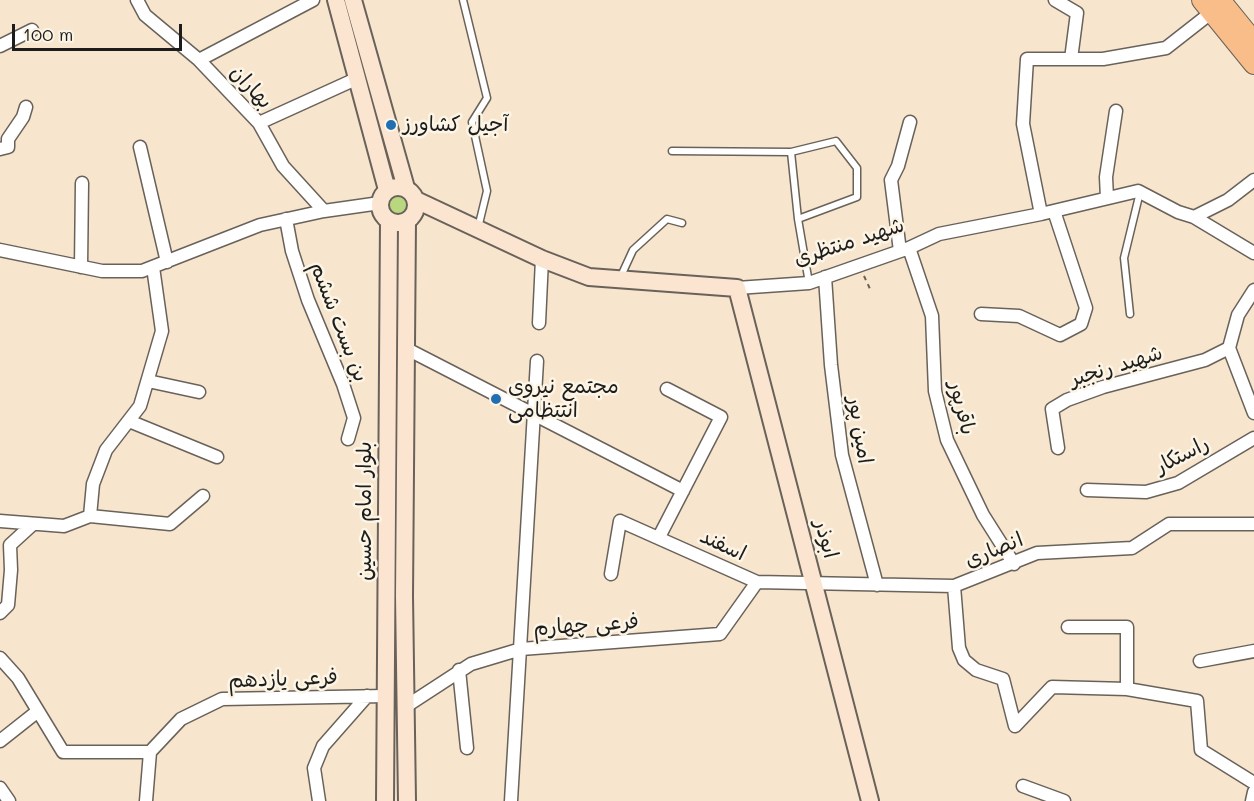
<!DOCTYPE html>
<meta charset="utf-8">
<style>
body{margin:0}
#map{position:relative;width:1254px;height:801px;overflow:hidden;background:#f7e5cd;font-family:Mali,sans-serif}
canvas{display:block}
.scale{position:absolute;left:12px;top:24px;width:170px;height:27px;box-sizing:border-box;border:3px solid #1c1c1c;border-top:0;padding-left:8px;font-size:18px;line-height:21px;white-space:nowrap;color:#1c1c1c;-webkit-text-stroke:4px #fcf5e5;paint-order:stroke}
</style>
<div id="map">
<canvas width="1254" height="801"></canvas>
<div class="scale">100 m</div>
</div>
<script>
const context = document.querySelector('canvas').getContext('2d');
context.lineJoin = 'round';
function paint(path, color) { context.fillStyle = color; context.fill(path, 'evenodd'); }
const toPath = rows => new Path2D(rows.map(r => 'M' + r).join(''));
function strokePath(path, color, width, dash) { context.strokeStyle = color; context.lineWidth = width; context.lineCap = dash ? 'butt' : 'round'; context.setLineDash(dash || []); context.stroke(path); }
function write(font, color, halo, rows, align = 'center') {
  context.font = font + ' Mali,"Playpen Sans Arabic",sans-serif'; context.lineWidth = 5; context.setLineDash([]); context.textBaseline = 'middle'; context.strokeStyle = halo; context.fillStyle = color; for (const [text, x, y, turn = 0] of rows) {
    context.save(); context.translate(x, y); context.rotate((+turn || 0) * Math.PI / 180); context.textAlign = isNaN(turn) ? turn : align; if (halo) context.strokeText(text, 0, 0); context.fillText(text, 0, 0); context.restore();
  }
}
const green = toPath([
 '383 205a15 15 0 1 1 30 0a15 15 0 1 1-30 0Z'
]);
const path = toPath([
 [864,276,871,291]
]);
const lane = toPath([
 [463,0,487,98,472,122,487,191,478,228],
 [672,151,791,152],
 [798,219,791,152,836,141,857,168,857,197,798,219,809,283],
 [621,276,633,250,667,219,682,223],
 [1130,314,1124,258,1140,192]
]);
const street = toPath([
 [137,0,145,15,199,60,259,123,283,166,324,211],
 [1055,0,1077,13,1071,59],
 [0,46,32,30],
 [199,60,313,0],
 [259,123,358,78],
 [140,147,167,262],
 [0,149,8,147,8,139,23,117,26,107],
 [1107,198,1106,177,1116,111],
 [1041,214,1023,124,1027,59,1103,59,1166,48,1212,12],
 [1194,217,1228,200,1254,180],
 [286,219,292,251,308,300,343,384,354,418,348,439],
 [909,248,932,316,935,391,947,440,983,515,1014,564],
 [0,250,102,271,142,271,260,225,324,211,380,203],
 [900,251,891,180,898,166,910,122],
 [81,267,82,183],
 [825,277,831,365,842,455,877,585],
 [737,288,809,283,909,248,939,234,1041,214,1138,191,1178,212,1194,217,1254,253],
 [1254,290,1238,315,1229,348,1254,413],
 [981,314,1019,316,1060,335,1081,324,1086,308,1054,211],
 [539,323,542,259],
 [405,348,683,491],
 [148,381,199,392],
 [129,421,217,457],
 [1058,448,1052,409,1067,400,1103,387,1205,360,1229,348],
 [1087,490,1146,492,1178,483,1254,438],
 [90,516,170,524,203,496],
 [0,521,64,526,90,516,93,484,106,450,140,406,162,331,153,267],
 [659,537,721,417,667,389],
 [611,574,620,521,757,582,954,586,1037,553,1132,548,1169,524,1254,524],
 [954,586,959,648,964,660,976,670,1003,679,1015,726,1052,687,1127,689,1197,701,1201,750,1254,783],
 [0,613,8,605,11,570,10,545,33,524],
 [1068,627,1127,627,1127,689],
 [0,658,18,678,63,752,150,752,181,719,222,699,386,696],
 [1200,661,1254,651],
 [459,670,467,748],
 [405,707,471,664,521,649,720,634,757,582],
 [0,741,38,711],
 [1023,786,1064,801],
 [0,788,9,801],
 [146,801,150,752],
 [319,801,314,768,323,746,367,696],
 [511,801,537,361],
 [1252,801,1254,792]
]);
const secondary = toPath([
 [336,0,387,190],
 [353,0,406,188],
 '380 205a18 18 0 1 1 36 0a18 18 0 1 1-36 0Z',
 [416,200,542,259,589,277,737,288,870,801],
 [385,801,389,221],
 [407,801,404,596,407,221]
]);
const primary = toPath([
 [1202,0,1254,64],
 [1220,0,1254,42]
]);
const markers = [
 [391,125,6,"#1f6fb2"],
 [496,399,6,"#1f6fb2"]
];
const streetNames = [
 ["بهاران",251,87,47],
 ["شهید منتظری",849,242,-18],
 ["بن بست ششم",339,322,69],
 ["شهید رنجبر",1116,366,-17],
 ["باقرپور",962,408,77],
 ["امین پور",860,430,81],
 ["راستکار",1182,455,-27],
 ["بلوار امام حسین",365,511,-90],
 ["ابوذر",826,539,75],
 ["اسفند",723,545,25],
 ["انصاری",994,550,-22],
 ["فرعی چهارم",586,625,-4],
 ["فرعی یازدهم",283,679,-2]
];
const poiNames = [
 ["آجیل کشاورز",403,125],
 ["مجتمع نیروی",508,387],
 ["انتتظامی",508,411]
];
paint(green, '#b8d77e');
strokePath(lane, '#69625a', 9);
strokePath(street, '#69625a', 15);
strokePath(secondary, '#69625a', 20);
strokePath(primary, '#69625a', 22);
strokePath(path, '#69625a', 2, [4.5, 4.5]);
strokePath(lane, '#fff', 6);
strokePath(street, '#fff', 12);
strokePath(secondary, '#fce5d0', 16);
strokePath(primary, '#f8bd89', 20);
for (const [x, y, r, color] of markers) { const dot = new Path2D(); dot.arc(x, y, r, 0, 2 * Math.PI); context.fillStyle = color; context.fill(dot); strokePath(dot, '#fcf5e5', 2); }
write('21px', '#1c1c1c', '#fcf5e5', streetNames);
write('21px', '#1c1c1c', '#fcf5e5', poiNames, 'left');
</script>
